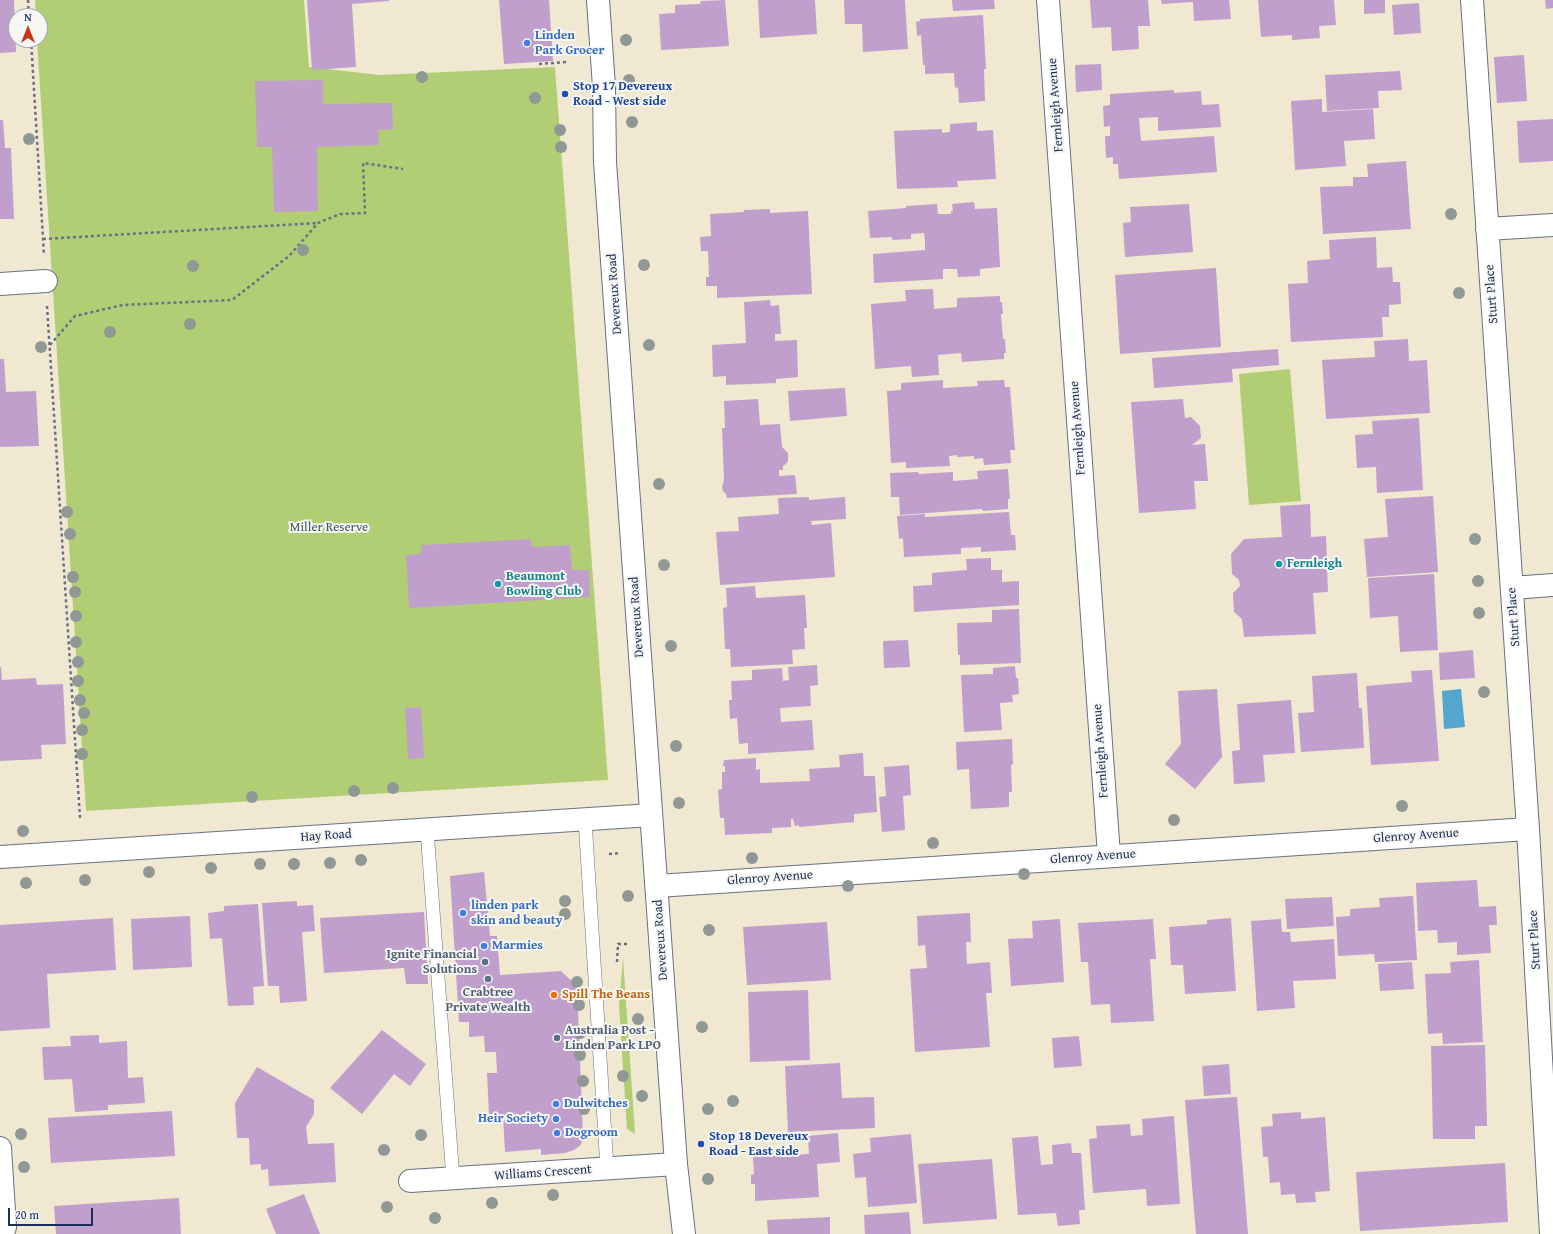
<!DOCTYPE html>
<style>
body{margin:0}
#map{position:relative;width:1553px;height:1234px;overflow:hidden;background:#f0e8d1;font-family:"Gentium Book Plus",serif}
canvas{display:block}
.north{position:absolute;left:8px;top:8px;width:40px;height:40px;box-sizing:border-box;background:#f6f6f2;border:1px solid #9ea6b7;border-radius:50%;rotate:0deg;font-size:11px;font-weight:700;line-height:16px;text-align:center;color:#1b2f5e}
.north::after{content:'';display:block;margin:auto;width:14px;height:18px;background:#c8321e;clip-path:polygon(50% 0,100% 100%,50% 72%,0 100%)}
.scale{position:absolute;left:8px;top:1208px;width:85px;height:18px;box-sizing:border-box;border:2px solid #1b2f5e;border-top:0;padding-left:5px;font-size:12px;line-height:14px;white-space:nowrap;color:#1b2f5e;-webkit-text-stroke:3px #f6f6f2;paint-order:stroke}
</style>
<div id="map">
<canvas width="1553" height="1234"></canvas>
<div class="north">N</div>
<div class="scale">20 m</div>
</div>
<script>
const context = document.querySelector('canvas').getContext('2d');
context.lineJoin = 'round';
function paint(path, color) { context.fillStyle = color; context.fill(path, 'evenodd'); }
const toPath = rows => new Path2D(rows.map(r => 'M' + r).join(''));
function strokePath(path, color, width, dash) { context.strokeStyle = color; context.lineWidth = width; context.lineCap = dash ? 'butt' : 'round'; context.setLineDash(dash || []); context.stroke(path); }
function write(font, color, halo, rows, align = 'center') {
  context.font = font + ' "Gentium Book Plus",serif'; context.lineWidth = 4; context.setLineDash([]); context.textBaseline = 'middle'; context.strokeStyle = halo; context.fillStyle = color; for (const [text, x, y, turn = 0] of rows) {
    context.save(); context.translate(x, y); context.rotate((+turn || 0) * Math.PI / 180); context.textAlign = isNaN(turn) ? turn : align; if (halo) context.strokeText(text, 0, 0); context.fillText(text, 0, 0); context.restore();
  }
}
const green = toPath([
 [35,0,304,0,309,67,380,75,555,67,608,780,86,811,37,40,40,40,40,16,36,16],
 [1290,369,1301,501,1249,505,1239,374],
 [623,957,635,1134,627,1129,619,1006]
]);
const water = toPath([
 [1461,689,1465,727,1444,729,1442,691]
]);
const building = toPath([
 [0,0,14,0,16,52,0,53],
 [307,0,389,0,389,1,352,4,356,67,312,70],
 [499,0,549,0,553,61,504,64],
 [725,0,729,46,661,50,659,14,675,13,675,5,700,4,701,1],
 [758,0,815,0,817,34,760,38],
 [844,0,905,0,908,49,863,52,862,24,845,24],
 [952,0,994,0,995,9,953,11],
 [1090,0,1148,0,1150,26,1138,26,1139,49,1112,51,1111,27,1092,28],
 [1161,0,1229,0,1231,19,1194,21,1193,2,1162,4],
 [1258,0,1334,0,1336,25,1319,26,1320,38,1292,40,1292,35,1261,37],
 [1364,0,1385,0,1385,13,1364,14],
 [1545,0,1553,0,1553,8,1546,9],
 [1419,3,1421,33,1394,35,1392,5],
 [983,15,986,69,984,69,985,101,959,103,958,87,955,88,954,73,925,74,925,65,923,65,921,35,917,36,916,22,920,21,920,19],
 [1524,55,1527,101,1497,103,1494,57],
 [1101,64,1102,90,1076,92,1075,65],
 [1400,71,1402,90,1378,91,1379,108,1327,111,1325,75],
 [323,80,323,104,392,103,393,129,378,130,379,145,317,147,318,211,274,212,272,147,257,147,255,81],
 [1174,90,1174,93,1201,91,1202,105,1219,104,1221,127,1158,131,1158,117,1139,118,1141,141,1214,136,1217,172,1119,179,1118,164,1113,164,1113,157,1106,158,1105,136,1110,136,1110,126,1104,127,1103,106,1110,105,1110,94],
 [1322,99,1322,112,1373,109,1375,139,1344,141,1346,166,1295,170,1291,101],
 [1553,119,1553,161,1519,163,1517,121],
 [0,120,3,120,5,148,11,148,14,219,0,219],
 [977,122,977,131,993,130,996,179,957,181,958,187,897,189,894,131,942,129,942,133,950,132,950,124],
 [1406,161,1411,229,1323,234,1320,187,1353,186,1353,177,1368,177,1367,164],
 [974,202,975,209,997,208,1000,267,980,269,980,276,958,277,957,269,943,269,943,279,874,283,873,254,925,250,925,241,924,233,911,234,911,239,892,240,892,237,870,238,868,211,906,208,906,206,937,204,938,214,951,214,951,211,953,211,952,204],
 [1189,204,1193,252,1125,257,1123,223,1131,222,1130,207],
 [770,209,770,213,808,211,812,294,717,298,717,286,706,286,706,277,709,277,708,251,701,251,700,237,711,236,710,214,744,212,744,210],
 [1376,237,1377,268,1392,267,1393,282,1400,282,1401,304,1389,305,1389,317,1382,317,1383,337,1291,342,1288,284,1308,283,1307,261,1330,259,1329,240],
 [1216,268,1221,347,1120,354,1115,275],
 [933,289,934,309,957,307,957,298,1000,296,1000,302,1002,302,1003,314,1001,314,1003,339,1005,339,1006,353,1004,353,1004,359,962,362,961,353,938,355,939,375,912,377,911,366,875,369,871,304,906,301,905,290],
 [770,300,771,306,779,305,781,334,775,334,775,341,797,340,798,377,776,379,776,383,726,385,726,376,713,377,712,345,746,343,744,302],
 [1408,339,1409,361,1427,360,1430,413,1326,419,1322,360,1375,357,1374,341],
 [1278,349,1279,365,1232,369,1233,382,1154,388,1152,358],
 [0,359,4,359,6,392,36,391,39,446,0,447],
 [943,380,943,388,978,386,977,381,1004,380,1005,387,1010,387,1015,450,1010,450,1011,463,984,465,983,458,974,459,974,456,957,457,957,455,949,456,950,466,906,468,906,462,891,463,887,391,901,390,901,383],
 [845,388,847,416,790,421,788,391],
 [758,399,760,425,780,424,782,447,788,453,788,461,786,464,783,466,783,470,779,470,779,476,795,475,797,494,727,498,726,494,723,491,722,487,724,480,722,428,725,428,724,401],
 [1183,399,1185,418,1191,417,1200,426,1201,438,1192,445,1205,444,1208,481,1194,481,1196,509,1139,513,1131,402],
 [1419,418,1423,490,1377,493,1376,467,1357,468,1355,435,1373,434,1372,421],
 [1008,469,1010,499,1008,499,1008,509,983,511,982,509,900,515,899,497,891,497,890,473,918,472,919,474,953,472,953,481,978,479,977,471],
 [1433,496,1438,572,1367,577,1364,539,1388,537,1385,499],
 [809,497,809,500,845,497,846,519,811,521,812,525,831,523,835,577,720,585,716,532,739,531,738,517,779,514,778,498],
 [1310,504,1311,537,1326,536,1328,592,1313,593,1316,634,1244,637,1242,619,1234,612,1233,593,1240,586,1239,580,1232,574,1231,554,1244,539,1282,537,1280,506],
 [1009,512,1011,535,1015,535,1016,550,981,552,981,547,961,548,961,554,904,557,903,538,899,539,897,516,925,514,925,517],
 [531,539,532,547,570,545,572,570,589,570,590,597,409,608,406,555,421,554,421,545],
 [991,558,991,570,1002,570,1002,582,1019,581,1019,605,914,612,913,586,932,585,932,573,967,570,966,559],
 [1434,574,1438,650,1400,652,1398,616,1370,618,1368,578],
 [755,586,756,598,805,595,807,628,804,628,805,649,792,650,793,664,731,667,730,649,725,649,723,608,727,607,726,588],
 [1019,609,1021,663,960,665,960,655,958,655,957,623,992,622,992,610],
 [908,640,910,667,884,668,883,641],
 [1473,650,1475,678,1440,680,1439,653],
 [817,665,818,685,810,686,811,706,780,708,781,722,812,720,814,750,748,754,748,743,739,744,737,718,730,719,729,700,732,700,731,681,752,680,752,670,782,668,783,681,789,680,788,667],
 [1015,666,1016,678,1018,678,1019,694,1012,695,1013,702,1000,703,1002,730,964,732,961,675,993,674,993,668],
 [0,667,1,667,2,680,36,678,37,685,63,684,66,744,41,745,42,759,0,761],
 [1432,670,1439,761,1371,765,1366,686,1412,682,1411,671],
 [1357,673,1359,708,1362,708,1364,748,1301,752,1298,713,1314,712,1312,676],
 [1217,689,1222,757,1195,789,1165,764,1181,744,1178,691],
 [1291,700,1295,753,1263,755,1265,782,1234,784,1232,751,1240,750,1237,704],
 [421,707,424,758,408,759,405,708],
 [1012,739,1013,764,1011,765,1012,792,1009,792,1009,807,971,809,969,769,957,770,956,742],
 [863,753,864,776,875,776,877,812,854,814,854,822,799,827,799,825,795,826,793,819,791,819,791,827,772,828,772,833,725,835,724,818,720,818,718,790,722,789,722,772,725,772,725,766,723,766,724,760,756,758,756,770,760,769,760,783,810,781,809,769,840,767,839,755],
 [909,765,911,795,903,796,905,830,882,832,879,797,886,796,884,767],
 [484,872,490,936,497,936,500,975,561,971,577,986,583,1136,581,1145,574,1150,565,1153,541,1155,541,1149,505,1152,503,1115,489,1114,487,1073,497,1073,496,1052,485,1052,484,1036,469,1037,469,1022,459,1022,450,876],
 [1477,880,1479,907,1496,906,1497,925,1489,925,1491,953,1457,955,1457,942,1438,943,1437,930,1418,931,1416,883],
 [1413,896,1417,960,1375,962,1374,954,1338,956,1336,917,1350,916,1350,909,1380,907,1379,898],
 [1332,897,1334,926,1287,929,1285,899],
 [297,901,297,906,313,905,315,931,302,932,307,1001,280,1003,279,986,268,986,262,903],
 [258,904,264,986,253,987,254,1005,228,1006,222,938,210,939,208,913,224,911,224,906],
 [424,912,428,984,406,984,404,968,324,973,320,918],
 [970,913,971,942,966,942,967,964,990,962,992,993,986,993,990,1047,915,1052,910,969,927,968,925,945,918,946,917,916],
 [190,916,192,967,133,970,131,919],
 [113,918,116,970,47,974,50,1028,0,1031,0,925],
 [1231,918,1236,991,1185,994,1183,965,1171,965,1169,927,1207,924,1207,920],
 [1060,919,1064,982,1011,986,1008,939,1033,938,1032,921],
 [1153,919,1156,959,1150,959,1154,1021,1111,1023,1110,1004,1091,1005,1088,962,1081,962,1078,923],
 [1281,919,1282,932,1290,932,1291,942,1334,939,1336,979,1293,981,1295,1008,1257,1011,1251,921],
 [827,922,831,980,747,985,743,927],
 [1479,960,1483,1042,1443,1044,1442,1033,1428,1034,1425,974,1451,973,1450,962],
 [1412,962,1414,989,1380,991,1378,964],
 [808,990,810,1060,750,1062,748,992],
 [382,1030,426,1064,410,1086,394,1074,362,1114,330,1088],
 [99,1035,99,1043,127,1041,128,1078,143,1077,145,1103,108,1105,108,1110,75,1112,72,1079,44,1080,42,1047,71,1046,70,1036],
 [1079,1036,1082,1066,1054,1068,1052,1038],
 [1485,1045,1487,1126,1475,1126,1475,1139,1433,1139,1431,1046],
 [840,1063,842,1098,874,1097,875,1128,788,1132,785,1066],
 [1229,1064,1231,1094,1204,1096,1202,1066],
 [257,1067,314,1100,314,1114,306,1127,308,1144,334,1143,336,1182,269,1186,268,1169,261,1170,261,1164,250,1165,249,1138,237,1138,235,1103],
 [1237,1097,1248,1234,1196,1234,1185,1100],
 [172,1111,175,1156,51,1163,48,1118],
 [1301,1112,1301,1119,1325,1117,1330,1191,1315,1192,1316,1202,1296,1203,1295,1194,1281,1195,1280,1182,1270,1183,1268,1157,1263,1157,1261,1127,1273,1126,1272,1114],
 [1174,1116,1180,1204,1147,1206,1146,1189,1093,1193,1089,1139,1097,1138,1096,1126,1130,1124,1131,1136,1143,1135,1142,1119],
 [838,1133,840,1162,817,1164,819,1197,755,1201,755,1184,751,1184,751,1175,754,1174,753,1157,809,1154,808,1136],
 [911,1134,917,1203,868,1207,866,1177,855,1178,853,1154,871,1152,870,1138],
 [1038,1136,1041,1165,1053,1164,1052,1145,1071,1143,1072,1153,1081,1153,1085,1210,1079,1210,1080,1224,1058,1226,1056,1213,1018,1215,1012,1138],
 [992,1159,997,1219,923,1224,918,1164],
 [1505,1163,1508,1222,1360,1231,1356,1172],
 [304,1194,320,1234,276,1234,266,1209],
 [179,1198,181,1234,56,1234,54,1206],
 [909,1212,911,1234,865,1234,864,1215],
 [830,1217,830,1234,768,1234,767,1220]
]);
const path = toPath([
 [28,0,29,16],
 [31,40,44,255],
 [539,64,567,62],
 [43,239,318,223],
 [47,306,80,818],
 [50,345,75,316,123,305,232,300,289,256,318,223,340,214,365,213,363,163,403,169],
 [609,854,621,853],
 [617,962,618,944,628,944]
]);
const lane = toPath([
 [585,820,607,1168],
 [427,830,453,1179]
]);
const street = toPath([
 [1048,0,1109,855],
 [1472,0,1528,829,1551,1234],
 [1487,229,1553,225],
 [0,284,46,281],
 [1512,588,1553,585],
 [0,857,651,815],
 [657,886,1528,829],
 [0,1148,5,1227,3,1234],
 [410,1181,676,1164]
]);
const secondary = toPath([
 [598,0,604,87,605,162,676,1164,684,1234]
]);
const trees = [
 [626,40],
 [422,77],
 [629,80],
 [535,98],
 [632,122],
 [560,130],
 [29,139],
 [561,147],
 [1451,214],
 [303,250],
 [644,265],
 [193,266],
 [1459,293],
 [190,324],
 [110,332],
 [649,345],
 [41,347],
 [659,484],
 [67,512],
 [70,534],
 [1475,539],
 [664,565],
 [73,577],
 [1478,581],
 [75,592],
 [1479,613],
 [76,616],
 [76,642],
 [671,646],
 [78,662],
 [78,681],
 [1484,692],
 [80,700],
 [84,713],
 [82,730],
 [676,746],
 [82,754],
 [393,788],
 [354,791],
 [252,797],
 [679,803],
 [1402,806],
 [1174,820],
 [23,831],
 [933,843],
 [752,858],
 [361,860],
 [330,863],
 [260,864],
 [294,864],
 [211,868],
 [149,872],
 [1024,874],
 [85,880],
 [26,883],
 [848,886],
 [628,896],
 [565,901],
 [565,914],
 [709,930],
 [577,982],
 [579,1005],
 [638,1019],
 [702,1027],
 [580,1033],
 [580,1055],
 [623,1076],
 [583,1081],
 [642,1096],
 [733,1101],
 [584,1109],
 [708,1109],
 [21,1134],
 [421,1135],
 [384,1150],
 [24,1167],
 [708,1179],
 [553,1195],
 [492,1203],
 [387,1207],
 [435,1218]
];
const markers = [
 [527,43,4,"#3f7fe0"],
 [565,94,4,"#1a4fb4"],
 [1279,564,4,"#0f9aa8"],
 [498,584,4,"#0f9aa8"],
 [463,913,4,"#3f7fe0"],
 [484,946,4,"#3f7fe0"],
 [485,962,4,"#5c6f8a"],
 [488,979,4,"#5c6f8a"],
 [554,995,4,"#e8710a"],
 [557,1038,4,"#5c6f8a"],
 [556,1104,4,"#3f7fe0"],
 [556,1119,4,"#3f7fe0"],
 [557,1133,4,"#3f7fe0"],
 [701,1144,4,"#1a4fb4"]
];
const shopNames = [
 ["Linden",535,36],
 ["Park Grocer",535,51],
 ["linden park",471,906],
 ["skin and beauty",471,921],
 ["Marmies",492,946],
 ["Dulwitches",564,1104],
 ["Heir Society",548,1119,"right"],
 ["Dogroom",565,1133]
];
const transitNames = [
 ["Stop 17 Devereux",573,87],
 ["Road - West side",573,102],
 ["Stop 18 Devereux",709,1137],
 ["Road - East side",709,1152]
];
const streetNames = [
 ["Fernleigh Avenue",1056,105,-94],
 ["Devereux Road",615,294,-94],
 ["Sturt Place",1492,294,-94],
 ["Fernleigh Avenue",1078,428,-94],
 ["Devereux Road",637,617,-94],
 ["Sturt Place",1514,617,-94],
 ["Fernleigh Avenue",1101,751,-94],
 ["Hay Road",326,836,-4],
 ["Glenroy Avenue",1416,836,-4],
 ["Glenroy Avenue",1093,857,-4],
 ["Glenroy Avenue",770,878,-4],
 ["Devereux Road",661,940,-94],
 ["Sturt Place",1535,940,-93],
 ["Williams Crescent",543,1173,-4]
];
const parkNames = [
 ["Miller Reserve",329,528]
];
const cultureNames = [
 ["Fernleigh",1287,564],
 ["Beaumont",506,577],
 ["Bowling Club",506,592]
];
const serviceNames = [
 ["Ignite Financial",477,955],
 ["Solutions",477,970],
 ["Crabtree",488,993,"center"],
 ["Private Wealth",488,1008,"center"],
 ["Australia Post -",565,1031,"left"],
 ["Linden Park LPO",565,1046,"left"]
];
const foodNames = [
 ["Spill The Beans",562,995]
];
paint(green, '#b1ce75');
paint(water, '#54a6cf');
paint(building, '#c09fcc');
strokePath(lane, '#667086', 14);
strokePath(street, '#667086', 24);
strokePath(secondary, '#667086', 24);
strokePath(path, '#667086', 2.5, [3, 3]);
strokePath(lane, '#fff', 13);
strokePath(street, '#fff', 22);
strokePath(secondary, '#fff', 22);
context.fillStyle = '#8f9895';
for (const [x, y] of trees) { context.beginPath(); context.arc(x, y, 6, 0, 2 * Math.PI); context.fill(); }
for (const [x, y, r, color] of markers) { const dot = new Path2D(); dot.arc(x, y, r, 0, 2 * Math.PI); context.fillStyle = color; context.fill(dot); strokePath(dot, '#f6f6f2', 1.5); }
write('bold 13px', '#366cbe', '#f6f6f2', shopNames, 'left');
write('bold 13px', '#164399', '#f6f6f2', transitNames, 'left');
write('13px', '#1b2f5e', '#f6f6f2', streetNames);
write('13px', '#405764', '#f6f6f2', parkNames);
write('bold 13px', '#0d838f', '#f6f6f2', cultureNames, 'left');
write('bold 13px', '#4e5e75', '#f6f6f2', serviceNames, 'right');
write('bold 13px', '#c56008', '#f6f6f2', foodNames, 'left');
</script>
